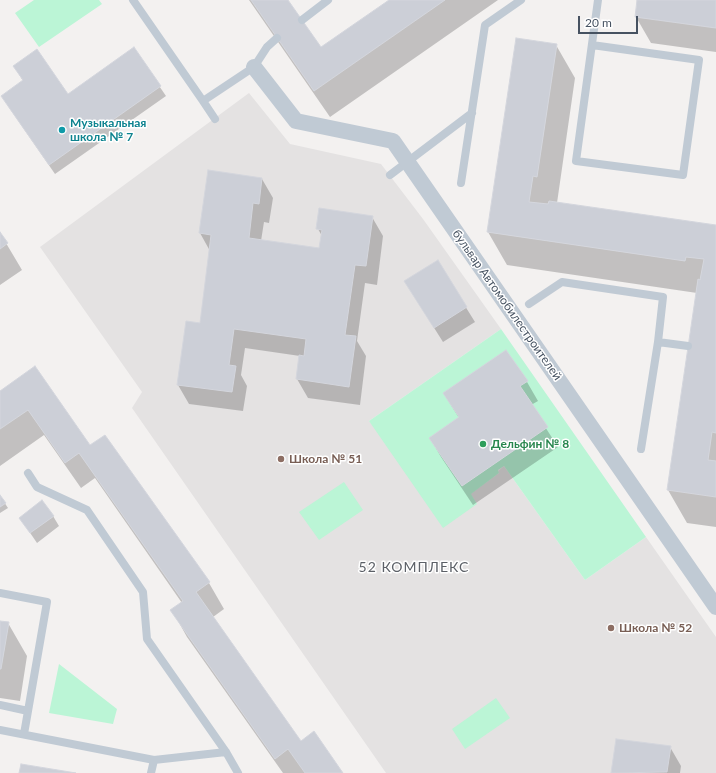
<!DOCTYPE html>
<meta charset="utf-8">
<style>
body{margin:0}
#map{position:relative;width:716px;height:773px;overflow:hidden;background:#f3f1f0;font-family:Lato,sans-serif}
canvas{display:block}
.scale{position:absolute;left:578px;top:16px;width:60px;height:18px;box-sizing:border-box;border:2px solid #465261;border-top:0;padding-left:5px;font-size:12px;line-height:14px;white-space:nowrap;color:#465261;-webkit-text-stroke:3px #fff;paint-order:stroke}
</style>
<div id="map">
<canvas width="716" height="773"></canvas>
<div class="scale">20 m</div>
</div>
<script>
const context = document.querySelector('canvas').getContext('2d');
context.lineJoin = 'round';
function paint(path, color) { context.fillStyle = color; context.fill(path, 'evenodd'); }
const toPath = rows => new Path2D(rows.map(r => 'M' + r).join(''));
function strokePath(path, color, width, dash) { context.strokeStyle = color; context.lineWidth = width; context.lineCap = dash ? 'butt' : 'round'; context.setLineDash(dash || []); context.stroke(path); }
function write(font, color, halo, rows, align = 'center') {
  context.font = font + ' Lato,sans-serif'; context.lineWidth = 3; context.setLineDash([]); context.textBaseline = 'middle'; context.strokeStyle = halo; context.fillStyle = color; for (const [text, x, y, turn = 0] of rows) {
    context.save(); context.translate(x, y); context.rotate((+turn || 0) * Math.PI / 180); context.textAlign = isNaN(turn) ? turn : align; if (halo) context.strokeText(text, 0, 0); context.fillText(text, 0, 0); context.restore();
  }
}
const education = toPath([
 [249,93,290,144,381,164,423,219,501,329,369,421,477,504,470,494,499,473,498,471,504,466,585,580,646,537,716,637,716,773,386,773,132,408,142,392,40,247]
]);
const green = toPath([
 [34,0,99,0,102,4,39,47,15,13],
 [501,329,646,537,585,580,504,466,498,470,499,473,471,494,477,504,443,528,369,421],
 [344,482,363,510,319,540,299,512],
 [59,664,117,709,113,724,49,713],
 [496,698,510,718,465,749,452,729]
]);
const shadow = toPath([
 [249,0,287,0,321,49,391,0,498,0,330,117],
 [638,0,716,0,716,52,651,43,636,17],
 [517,39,556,45,575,78,557,203,716,226,716,527,687,523,668,490,697,293,507,265,488,232],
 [134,49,166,96,55,174,8,106,23,81,14,66,68,95],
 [262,179,273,198,269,223,264,222,261,241,320,249,322,236,318,229,372,217,383,236,377,285,365,283,357,341,366,356,360,405,308,398,297,379,300,356,245,348,241,375,247,386,243,411,189,404,178,385,200,324,210,251,200,233],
 [0,233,22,270,0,285],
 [437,261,475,322,443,342,414,296],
 [527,382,538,401,531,405,558,447,473,505,441,457,430,438,459,418,444,394],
 [0,392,90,447,209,583,224,609,213,617,301,742,342,773,283,773,187,637,172,610,182,603,95,478,81,488,44,435,0,466],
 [0,496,8,508,0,513],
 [53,516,59,526,37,543,20,518],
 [0,622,8,623,27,656,20,701,0,698],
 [617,740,670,747,681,766,680,773,612,773]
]);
const building = toPath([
 [251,0,288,0,321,47,389,0,445,0,314,91,251,0],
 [637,0,716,0,716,28,635,17,637,0],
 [516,38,557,44,537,177,533,176,529,202,548,204,549,201,716,225,716,433,712,432,708,460,716,461,716,497,667,490,698,279,700,280,704,259,686,257,685,261,487,232,516,38],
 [134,47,161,86,49,165,1,96,23,80,13,66,37,49,68,94,134,47],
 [208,170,262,178,259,204,253,203,249,238,319,248,322,230,316,229,319,208,373,216,366,266,355,265,345,335,356,336,349,387,296,379,299,355,304,356,306,339,234,329,229,365,236,366,232,392,177,385,186,321,200,323,211,235,199,233,208,170],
 [0,232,8,243,0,249,0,232],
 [438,260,467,307,434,328,404,281,438,260],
 [506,350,528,381,520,386,548,427,462,486,429,438,459,417,443,393,506,350],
 [35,366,90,445,105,435,210,582,196,592,301,741,314,731,343,773,305,773,288,749,275,759,170,610,183,601,79,453,65,463,28,410,0,429,0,391,35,366],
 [0,495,6,503,0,507,0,495],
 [42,500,54,516,30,533,19,518,42,500],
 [0,621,9,622,1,669,0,669,0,621],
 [616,739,671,746,667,772,611,773,616,739],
 [21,764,70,772,76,773,19,773,21,764]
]);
const lane = toPath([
 [133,0,203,101,254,67,267,47,277,38],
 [302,20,328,0],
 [592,45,699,60,683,175,576,161,598,0],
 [203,101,215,119],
 [390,175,472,113],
 [461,183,485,25,521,0],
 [529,304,562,282,663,297,658,342,641,449],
 [658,342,688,346],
 [28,473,37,487,87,510,143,592,147,639,226,752,238,773],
 [0,593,47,602,24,734],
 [0,705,28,711],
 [0,730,154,760,151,773],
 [154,760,226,752]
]);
const street = toPath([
 [254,67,296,121,393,141,716,607]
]);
const markers = [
 [62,130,4,"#0f9aa8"],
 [483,444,4,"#2e9e5b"],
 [281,459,4,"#8d6e63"],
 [611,628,4,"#8d6e63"]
];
const cultureNames = [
 ["Музыкальная",70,123],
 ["школа № 7",70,137]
];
const streetNames = [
 ["бульвар Автомобилестроителей",507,305,55]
];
const leisureNames = [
 ["Дельфин № 8",491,444]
];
const educationNames = [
 ["Школа № 51",289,459],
 ["Школа № 52",619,628]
];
const quarterNames = [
 ["52 КОМПЛЕКС",414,567]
];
paint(education, '#e4e2e2');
paint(green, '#bbf5d6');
paint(shadow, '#0003');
paint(building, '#cccfd7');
strokePath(building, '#d4d6dd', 1);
strokePath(lane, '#c0cad4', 8);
strokePath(street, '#c0cad4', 16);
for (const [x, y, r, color] of markers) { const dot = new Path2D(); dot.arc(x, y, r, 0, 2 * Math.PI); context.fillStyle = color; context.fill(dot); strokePath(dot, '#fff', 1.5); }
write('bold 12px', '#0d838f', '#fff', cultureNames, 'left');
write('12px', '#465261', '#fff', streetNames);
write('bold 12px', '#27864d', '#fff', leisureNames, 'left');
write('bold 12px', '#785e54', '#fff', educationNames, 'left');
context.letterSpacing = '1px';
write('14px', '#5c6067', '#fff', quarterNames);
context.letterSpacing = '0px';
</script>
